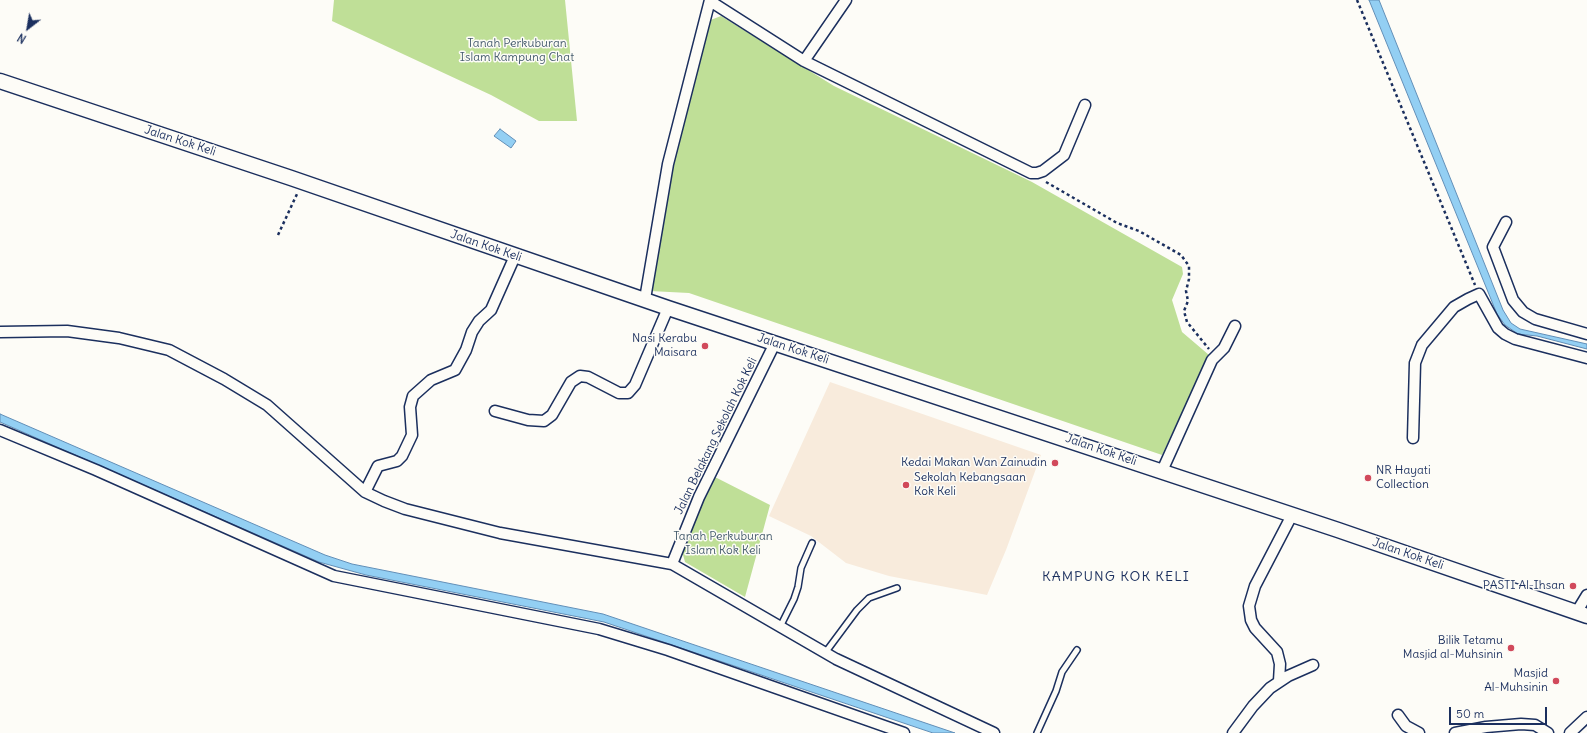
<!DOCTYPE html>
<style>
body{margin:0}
#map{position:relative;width:1587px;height:733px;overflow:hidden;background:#fdfcf7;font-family:Delius,sans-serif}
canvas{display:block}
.north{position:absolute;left:8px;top:8px;width:40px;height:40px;-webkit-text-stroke:3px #fdfcf7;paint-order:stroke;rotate:211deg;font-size:11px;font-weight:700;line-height:16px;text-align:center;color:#1b2f5e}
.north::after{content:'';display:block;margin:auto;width:14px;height:18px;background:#1b2f5e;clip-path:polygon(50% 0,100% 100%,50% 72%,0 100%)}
.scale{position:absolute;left:1449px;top:707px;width:98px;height:18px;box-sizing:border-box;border:2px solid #1b2f5e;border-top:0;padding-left:5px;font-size:12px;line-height:14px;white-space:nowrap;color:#1b2f5e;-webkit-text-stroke:3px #fdfcf7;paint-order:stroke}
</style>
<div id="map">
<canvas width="1587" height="733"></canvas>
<div class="north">N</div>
<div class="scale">50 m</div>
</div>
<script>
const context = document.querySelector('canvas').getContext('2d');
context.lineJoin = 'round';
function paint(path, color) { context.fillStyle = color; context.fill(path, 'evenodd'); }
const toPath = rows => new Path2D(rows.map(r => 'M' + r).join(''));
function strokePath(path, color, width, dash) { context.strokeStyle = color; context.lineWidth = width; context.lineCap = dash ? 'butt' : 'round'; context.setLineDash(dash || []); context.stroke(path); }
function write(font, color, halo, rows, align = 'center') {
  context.font = font + ' Delius,sans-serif'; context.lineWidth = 3; context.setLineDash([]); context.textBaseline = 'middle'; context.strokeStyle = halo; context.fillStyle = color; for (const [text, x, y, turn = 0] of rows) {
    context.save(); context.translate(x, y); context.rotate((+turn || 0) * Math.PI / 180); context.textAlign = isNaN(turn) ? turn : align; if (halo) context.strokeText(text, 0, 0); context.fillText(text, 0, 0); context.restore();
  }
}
const built = toPath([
 [830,382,1041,455,1006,550,987,595,889,576,846,563,811,536,769,516]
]);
const green = toPath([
 [334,0,565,0,577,121,539,121,491,95,332,21],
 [721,16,834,86,1032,182,1182,267,1183,274,1172,300,1182,332,1209,355,1162,455,689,293,650,291,671,173,708,21],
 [713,476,770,505,745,597,685,562,682,551]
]);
const water = toPath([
 [1369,0,1379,0,1503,310,1511,323,1520,329,1587,344,1587,349,1537,336,1518,334,1505,325,1497,314,1369,0],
 [500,129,516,141,511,148,494,136,500,129],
 [0,414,325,555,352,564,603,614,955,733,933,733,604,622,366,575,319,562,0,422,0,414]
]);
const path = toPath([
 [1357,0,1475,285],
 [1046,182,1117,223,1139,231,1181,255,1189,266,1189,279,1186,291,1188,301,1184,311,1187,322,1209,349],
 [278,235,297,194]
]);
const lane = toPath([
 [780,627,794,599,798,587,801,568,812,543],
 [825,653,857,610,869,598,897,588],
 [1037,733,1056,691,1062,672,1077,650]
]);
const street = toPath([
 [710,1,804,61,1031,173,1037,173,1043,171,1064,155,1085,105],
 [804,61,846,0],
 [1506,222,1493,247,1513,300,1523,312,1535,319,1587,334],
 [645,299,668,164,710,0],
 [0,332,67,331,119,338,169,350,224,379,267,405,365,492,384,501,405,509,500,533,672,564,836,659,994,733],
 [495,411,528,420,544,421,552,415,571,382,580,376,588,377,619,393,628,393,635,385,668,308],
 [0,430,96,470,334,576,599,629,668,650,904,733],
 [1413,438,1415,363,1422,345,1454,307,1468,299,1479,294,1498,328,1505,334,1515,339,1587,358],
 [1162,471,1212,360,1224,348,1235,326],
 [365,492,378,466,397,461,402,456,412,435,410,407,413,396,431,380,455,370,466,350,472,332,479,321,491,310,515,256],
 [672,564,699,497,775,343],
 [1576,613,1587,595],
 [1279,681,1280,664,1277,652,1255,628,1251,620,1249,606,1255,586,1292,515],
 [1398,715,1406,726,1419,733],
 [1233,733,1253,706,1270,688,1288,676,1313,665],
 [1455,733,1486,727,1521,724,1535,725,1548,733],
 [1570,733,1587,717]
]);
const secondary = toPath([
 [0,81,291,178,668,308,1338,530,1587,616]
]);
const markers = [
 [705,346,4,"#d1495b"],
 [1055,463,4,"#d1495b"],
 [1368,478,4,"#d1495b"],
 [906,485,4,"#d1495b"],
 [1573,586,4,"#d1495b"],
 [1511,648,4,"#d1495b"],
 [1556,681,4,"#d1495b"]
];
const parkNames = [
 ["Tanah Perkuburan",517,44],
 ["Islam Kampung Chat",517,58],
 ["Tanah Perkuburan",723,537],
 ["Islam Kok Keli",723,551]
];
const streetNames = [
 ["Jalan Kok Keli",180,141,18],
 ["Jalan Kok Keli",486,246,19],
 ["Jalan Kok Keli",793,349,18],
 ["Jalan Belakang Sekolah Kok Keli",716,436,-64],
 ["Jalan Kok Keli",1101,450,19],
 ["Jalan Kok Keli",1408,554,19]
];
const poiNames = [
 ["Nasi Kerabu",697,339],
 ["Maisara",697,353],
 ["Kedai Makan Wan Zainudin",1047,463],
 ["NR Hayati",1376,471,"left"],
 ["Collection",1376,485,"left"],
 ["Sekolah Kebangsaan",914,478,"left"],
 ["Kok Keli",914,492,"left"],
 ["PASTI Al-Ihsan",1565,586],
 ["Bilik Tetamu",1503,641],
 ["Masjid al-Muhsinin",1503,655],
 ["Masjid",1548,674],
 ["Al-Muhsinin",1548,688]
];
const quarterNames = [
 ["KAMPUNG KOK KELI",1116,577]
];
paint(built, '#f8ebdc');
paint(green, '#bfdf97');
paint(water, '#93cff3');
strokePath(water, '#638fb7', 1);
strokePath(lane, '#1b2f5e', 8);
strokePath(street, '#1b2f5e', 13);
strokePath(secondary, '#1b2f5e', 17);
strokePath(path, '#1b2f5e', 2.5, [3, 3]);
strokePath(lane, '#fdfcf7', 5);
strokePath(street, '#fdfcf7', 10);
strokePath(secondary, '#fdfcf7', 14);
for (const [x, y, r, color] of markers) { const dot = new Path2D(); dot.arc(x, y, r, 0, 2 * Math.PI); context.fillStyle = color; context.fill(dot); strokePath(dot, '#fdfcf7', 1.5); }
write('12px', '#445b6c', '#fdfcf7', parkNames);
write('12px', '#1b2f5e', '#fdfcf7', streetNames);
write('12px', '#1b2f5e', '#fdfcf7', poiNames, 'right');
context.letterSpacing = '1px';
write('14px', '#1b2f5e', '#fdfcf7', quarterNames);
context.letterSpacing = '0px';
</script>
